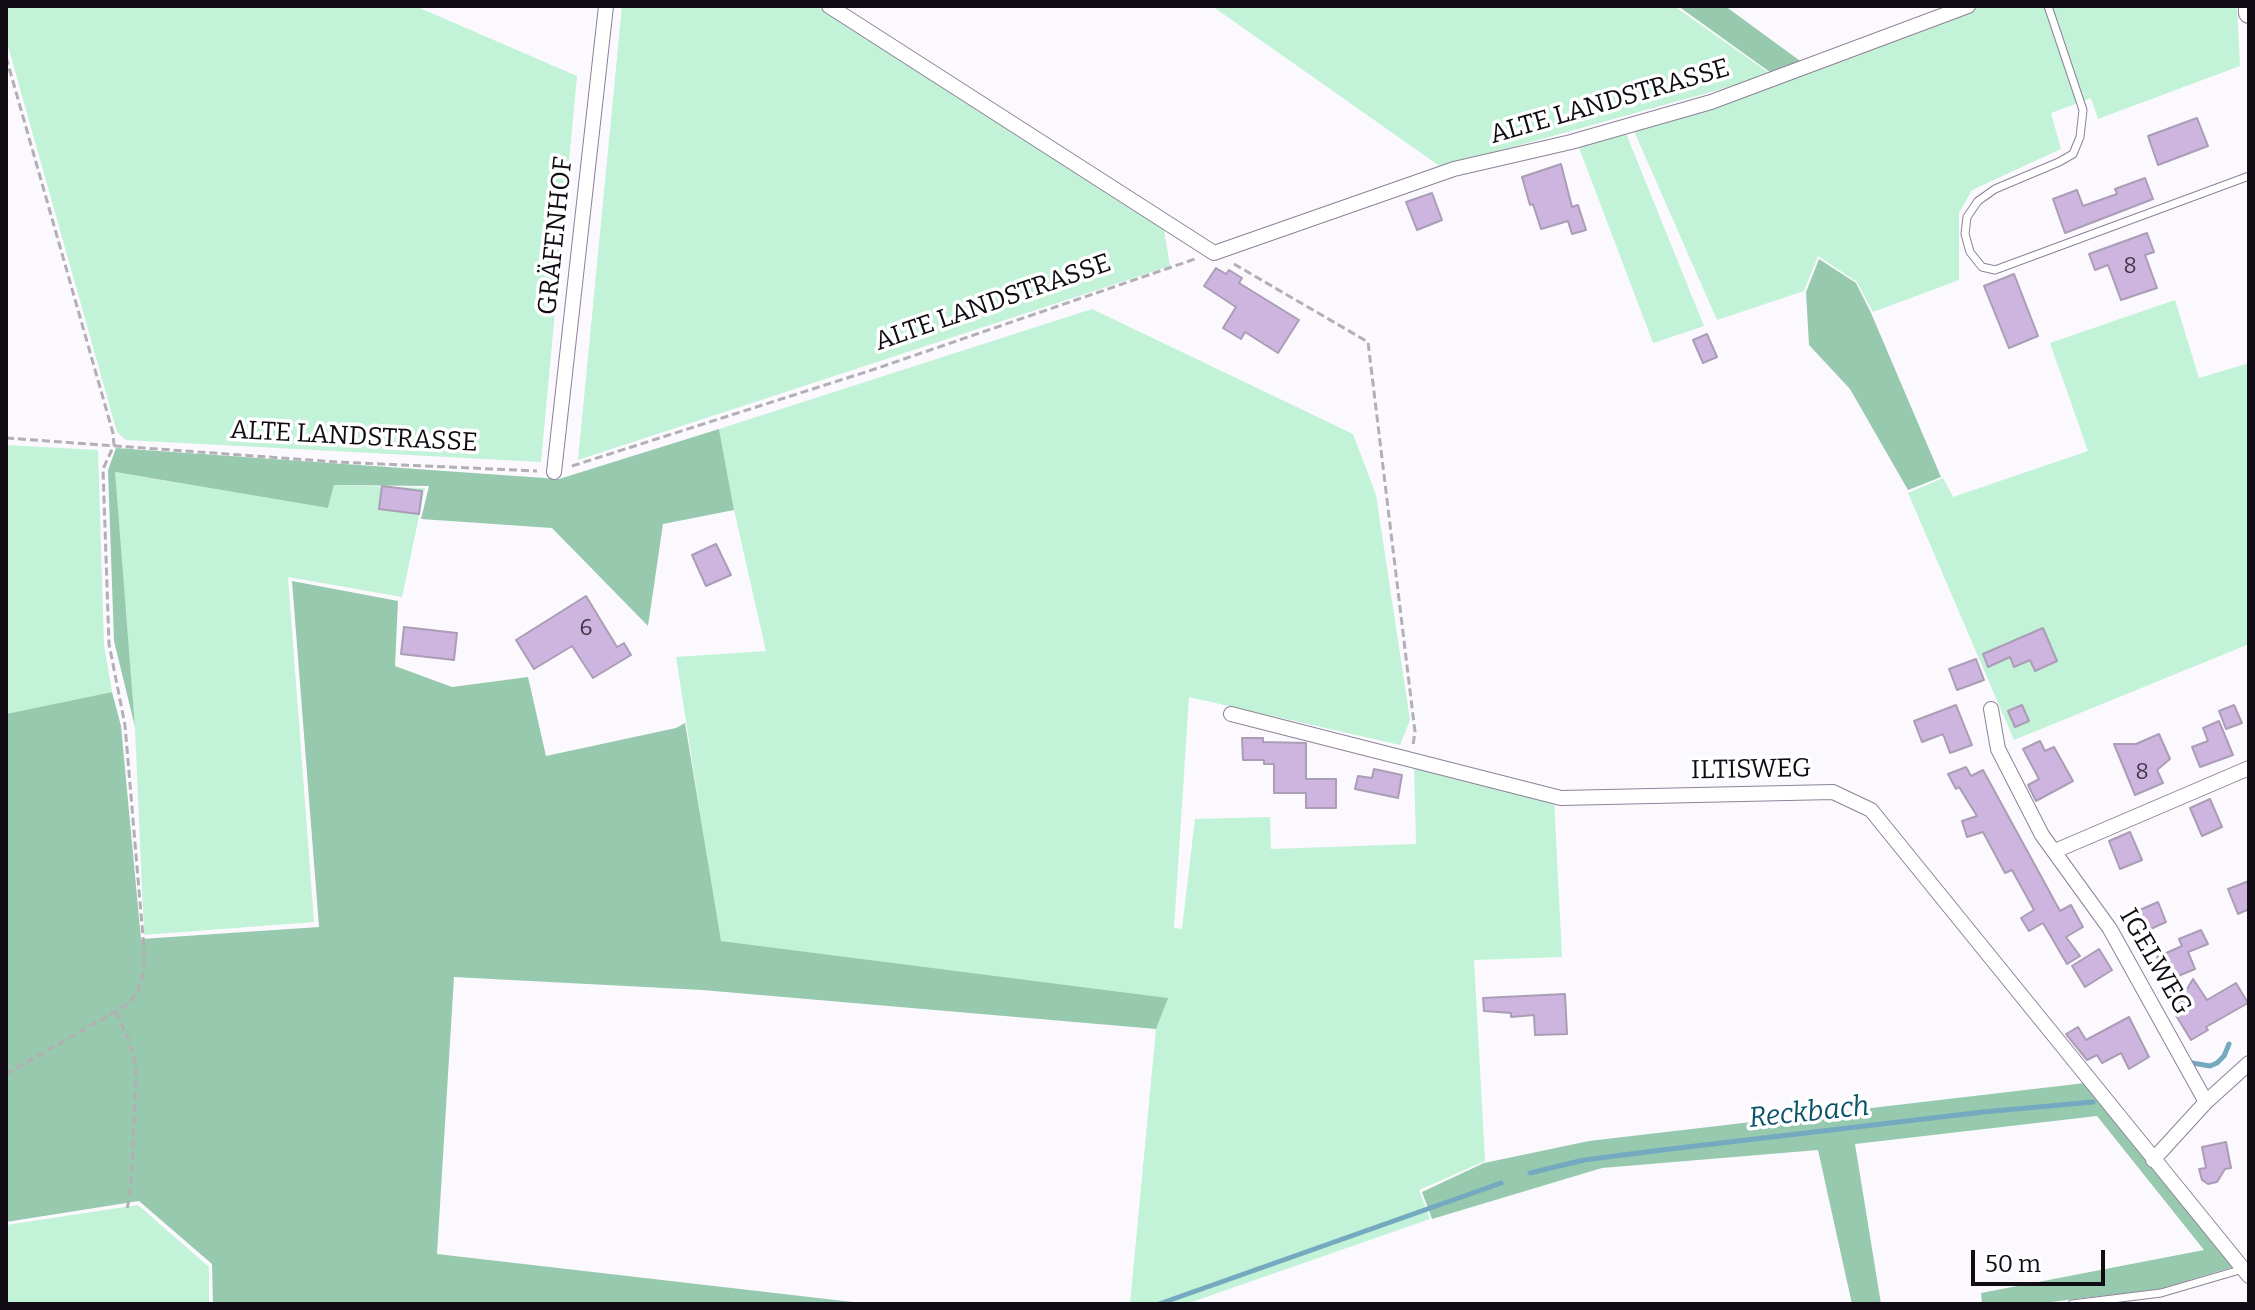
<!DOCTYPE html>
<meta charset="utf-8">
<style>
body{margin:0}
#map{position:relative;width:2255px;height:1310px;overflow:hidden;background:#fbf9fe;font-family:Bitter,serif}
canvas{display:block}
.frame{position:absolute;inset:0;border:8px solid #110c14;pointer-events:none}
.scale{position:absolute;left:1971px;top:1250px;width:134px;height:36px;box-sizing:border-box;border:4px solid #110c14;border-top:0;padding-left:10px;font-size:24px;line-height:28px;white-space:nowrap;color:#110c14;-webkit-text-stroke:6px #fff;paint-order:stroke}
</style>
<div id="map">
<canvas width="2255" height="1310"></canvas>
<div class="frame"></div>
<div class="scale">50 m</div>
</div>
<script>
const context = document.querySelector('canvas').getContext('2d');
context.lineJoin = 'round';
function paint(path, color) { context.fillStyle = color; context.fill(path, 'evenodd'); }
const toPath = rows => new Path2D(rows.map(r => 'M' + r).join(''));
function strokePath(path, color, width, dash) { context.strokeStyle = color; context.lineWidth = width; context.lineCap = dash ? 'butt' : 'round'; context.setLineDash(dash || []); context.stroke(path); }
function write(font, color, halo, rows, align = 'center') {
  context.font = font + ' Bitter,serif'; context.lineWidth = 7; context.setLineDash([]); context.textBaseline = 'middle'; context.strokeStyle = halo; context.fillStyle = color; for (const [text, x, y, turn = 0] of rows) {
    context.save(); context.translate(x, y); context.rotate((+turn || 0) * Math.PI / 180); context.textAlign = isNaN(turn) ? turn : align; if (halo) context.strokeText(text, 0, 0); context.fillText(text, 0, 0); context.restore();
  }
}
const green = toPath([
 [6,6,415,6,577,76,541,462,126,440,117,432,6,39],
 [622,6,816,6,1164,230,1170,266,578,460],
 [1212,6,1674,6,1772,75,1441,167],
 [1981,6,2237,6,2240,66,2098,119,2091,98,2051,113,2061,149,1972,190,1959,213,1959,280,1873,312,1857,282,1818,256,1804,291,1717,320,1634,131],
 [1625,131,1704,326,1653,343,1578,145],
 [2175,300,2199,378,2249,363,2249,644,2014,740,1908,493,1943,478,1953,497,2088,451,2050,343],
 [1092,309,1353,434,1376,495,1410,720,1400,745,1189,697,1174,928,1182,929,1195,819,1270,817,1271,849,1416,844,1414,764,1554,799,1562,957,1474,960,1485,1161,1419,1190,1430,1219,1186,1304,1130,1304,1156,1029,1167,998,720,941,676,657,766,651,734,510,719,429],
 [6,445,98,450,104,645,112,692,6,714],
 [114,472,328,508,334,485,425,488,402,597,288,577,314,922,144,935,135,727],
 [138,1205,209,1267,209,1304,6,1304,6,1225]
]);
const forest = toPath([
 [1678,6,1725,6,1803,63,1774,75],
 [1819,259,1856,283,1871,313,1941,477,1908,490,1850,389,1809,345,1806,292],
 [719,429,734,510,663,524,648,626,552,528,421,519,429,486,334,485,328,508,115,472,135,727,114,641,108,470,116,448,559,479],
 [292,581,398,601,395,666,452,687,528,677,546,756,676,728,685,723,721,941,1168,998,1156,1029,702,990,454,977,437,1254,870,1304,213,1304,212,1264,139,1201,6,1222,6,714,112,692,121,726,141,939,319,927],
 [2085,1083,2233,1267,2160,1289,2034,1304,1982,1304,1981,1293,2204,1250,2097,1116,1855,1144,1881,1304,1852,1304,1818,1150,1602,1168,1432,1219,1422,1192,1484,1163,1589,1141]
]);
const stream = toPath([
 [2192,1063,2210,1066,2217,1063,2224,1056,2229,1044],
 [1530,1173,1584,1160,1662,1150,1983,1112,2093,1102],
 [1159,1304,1501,1183]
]);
const building = toPath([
 [2197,118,2208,146,2158,165,2148,136,2197,118],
 [1561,164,1572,207,1578,205,1586,230,1572,234,1568,221,1541,229,1533,204,1530,205,1522,177,1561,164],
 [2145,178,2153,199,2065,233,2053,199,2077,190,2083,206,2117,194,2115,189,2145,178],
 [1432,193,1442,220,1417,230,1406,202,1432,193],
 [2147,233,2154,252,2145,255,2157,288,2121,300,2108,265,2095,270,2089,254,2147,233],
 [1216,268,1226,274,1229,270,1242,278,1239,283,1299,320,1278,353,1245,332,1241,339,1223,328,1236,307,1204,286,1216,268],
 [2014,274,2038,336,2009,348,1984,286,2014,274],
 [1707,334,1717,357,1703,363,1693,340,1707,334],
 [382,486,422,491,419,514,379,509,382,486],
 [716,544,731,575,706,586,692,555,716,544],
 [586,596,617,647,624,643,631,655,593,678,572,646,534,669,516,640,586,596],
 [404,627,457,633,454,660,401,654,404,627],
 [2043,628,2057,661,2035,671,2030,660,2014,667,2010,657,1988,667,1983,654,2043,628],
 [1976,659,1984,680,1957,690,1949,669,1976,659],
 [1956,705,1972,745,1950,753,1943,734,1922,742,1914,721,1956,705],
 [2022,705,2029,721,2015,727,2008,711,2022,705],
 [2234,705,2242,723,2226,729,2219,711,2234,705],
 [2219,721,2233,755,2200,767,2192,747,2208,741,2203,728,2219,721],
 [2159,734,2170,759,2157,770,2163,783,2135,795,2114,744,2136,744,2159,734],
 [1242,738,1263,738,1263,742,1306,743,1306,779,1336,779,1336,808,1306,808,1306,793,1274,793,1274,764,1264,764,1264,760,1243,760,1242,738],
 [2040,741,2045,751,2054,747,2073,781,2036,801,2028,785,2039,779,2023,749,2040,741],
 [1966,767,1971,776,1983,770,2060,911,2071,905,2083,927,2066,937,2080,956,2067,964,2043,923,2029,931,2021,918,2034,910,2012,870,2005,873,1983,832,1967,837,1962,821,1977,816,1959,787,1956,789,1948,774,1966,767],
 [1374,769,1402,775,1398,798,1355,789,1358,776,1372,778,1374,769],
 [2210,799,2222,827,2202,836,2190,808,2210,799],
 [2130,832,2142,860,2120,869,2109,841,2130,832],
 [2249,881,2249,909,2238,914,2228,889,2249,881],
 [2158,902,2166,922,2144,932,2135,912,2158,902],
 [2201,930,2208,944,2188,952,2195,969,2166,981,2157,957,2182,946,2179,939,2201,930],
 [2099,949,2112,970,2085,987,2072,966,2099,949],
 [2193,979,2207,1000,2236,983,2248,1003,2206,1027,2208,1030,2191,1040,2172,1009,2177,1006,2193,979],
 [1565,994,1567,1034,1535,1035,1534,1015,1511,1017,1511,1013,1484,1011,1483,998,1565,994],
 [2129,1017,2149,1057,2129,1069,2121,1053,2102,1063,2097,1055,2087,1060,2066,1034,2078,1027,2086,1040,2129,1017],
 [2226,1142,2231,1168,2225,1169,2217,1182,2208,1184,2202,1180,2199,1169,2206,1168,2202,1147,2226,1142]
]);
const path = toPath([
 [6,57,113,433,114,445,103,469,109,644,125,725,144,949,144,970,138,991,127,1005,6,1074],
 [1234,264,1368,342,1415,732,1413,745],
 [6,438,337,462,537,471],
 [572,466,872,370,1195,259],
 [116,1012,128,1039,136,1066,132,1173,127,1211]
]);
const lane = toPath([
 [2048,6,2083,110,2080,137,2073,154,2059,162,1995,189,1978,201,1967,217,1965,234,1970,252,1982,267,1995,270,2249,176],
 [2072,1304,2161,1293,2243,1269]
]);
const street = toPath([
 [829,6,1214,253,1454,169,1571,142,1711,102,1968,6],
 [554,472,606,6],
 [1991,709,1998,749,2042,835,2110,929,2206,1102],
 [1231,714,1561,798,1833,792,1871,810,2249,1276],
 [2055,851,2249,768],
 [2153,1160,2206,1102,2249,1063]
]);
const secondary = toPath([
 [2249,6,2249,13]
]);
const numberNames = [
 ["8",2130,267],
 ["6",586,629],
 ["8",2142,773]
];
const streetNames = [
 ["ALTE LANDSTRASSE",1610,102,-16],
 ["GRÄFENHOF",556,236,-84],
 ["ALTE LANDSTRASSE",993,303,-19],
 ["ALTE LANDSTRASSE",354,437,3],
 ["ILTISWEG",1751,770,-1],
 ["IGELWEG",2155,962,60]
];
const waterNames = [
 ["Reckbach",1809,1113,-6]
];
paint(green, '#c2f2d8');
paint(forest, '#97c9ae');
strokePath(stream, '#75a9bf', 5);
paint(building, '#cdb5df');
strokePath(building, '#aa9db5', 2);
strokePath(lane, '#8e8198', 9);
strokePath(street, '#8e8198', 16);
strokePath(secondary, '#8e8198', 22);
strokePath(path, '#b2afb5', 3, [8, 4]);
strokePath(lane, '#fff', 7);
strokePath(street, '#fff', 14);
strokePath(secondary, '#fff', 20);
write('22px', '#403647', null, numberNames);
write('26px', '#110c14', '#fff', streetNames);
write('italic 28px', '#0a536a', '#fff', waterNames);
</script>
